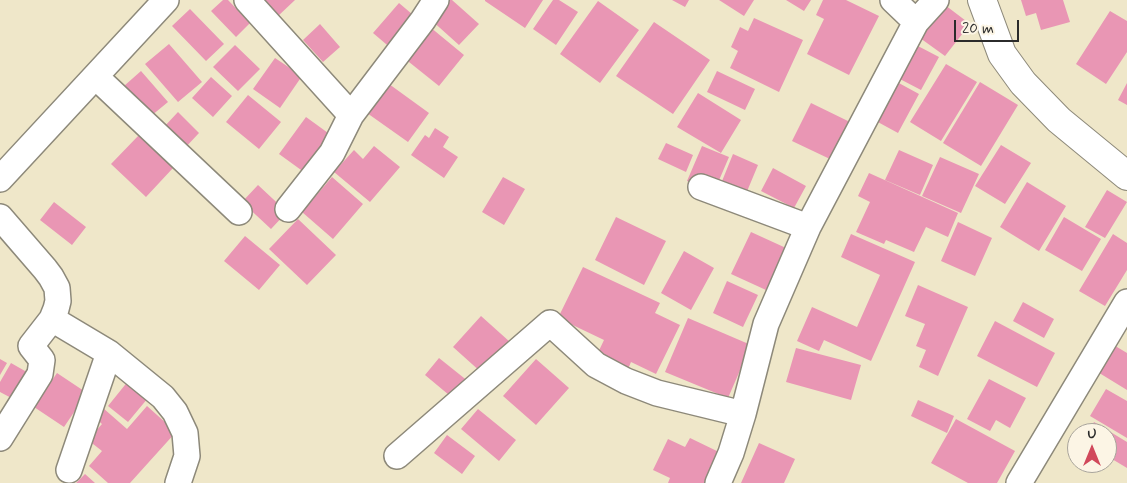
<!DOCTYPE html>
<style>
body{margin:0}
#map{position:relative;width:1127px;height:483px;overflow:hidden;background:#efe7c9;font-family:Mynerve,sans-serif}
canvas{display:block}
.north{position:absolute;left:1067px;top:423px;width:50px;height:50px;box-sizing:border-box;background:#fcf5e5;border:1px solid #a8a49b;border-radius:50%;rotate:0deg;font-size:14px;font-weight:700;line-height:20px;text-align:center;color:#2b2b2b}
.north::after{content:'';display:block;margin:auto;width:18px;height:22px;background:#d1495b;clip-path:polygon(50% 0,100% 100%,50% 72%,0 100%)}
.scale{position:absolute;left:954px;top:20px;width:65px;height:22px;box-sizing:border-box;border:2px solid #2b2b2b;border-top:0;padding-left:6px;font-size:15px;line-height:18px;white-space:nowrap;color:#2b2b2b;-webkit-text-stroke:4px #fcf5e5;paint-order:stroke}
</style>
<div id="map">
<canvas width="1127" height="483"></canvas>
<div class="north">U</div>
<div class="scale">20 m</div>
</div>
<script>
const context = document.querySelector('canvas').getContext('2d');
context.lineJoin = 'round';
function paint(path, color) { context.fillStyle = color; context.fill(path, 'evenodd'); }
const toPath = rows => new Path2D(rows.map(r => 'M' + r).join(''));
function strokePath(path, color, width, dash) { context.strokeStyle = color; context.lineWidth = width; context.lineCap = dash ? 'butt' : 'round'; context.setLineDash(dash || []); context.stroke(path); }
const building = toPath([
 [223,0,228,0,250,23,236,37,211,11],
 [260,0,295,0,277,17],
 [448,0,452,0,479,24,459,45,430,19],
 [485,0,543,0,525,28,485,1],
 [553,0,559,0,578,12,556,45,533,29],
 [672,0,689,0,685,7],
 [719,0,754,0,744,16],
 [786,0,811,0,804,11],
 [823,0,846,0,879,16,849,75,807,54,824,19,816,15],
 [1021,0,1063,0,1070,22,1041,30,1036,13,1026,16],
 [598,1,639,30,600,83,560,54],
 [399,3,419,20,393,50,373,33],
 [945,5,970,24,945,56,920,38],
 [190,9,224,44,206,61,172,26],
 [1110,11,1127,21,1127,52,1106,84,1076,64],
 [754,18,803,40,779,92,730,68,738,51,731,47,740,27,748,31],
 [654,22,710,60,673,114,616,76],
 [320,24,340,47,323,62,303,40],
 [430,27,464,55,439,86,404,58],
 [169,44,202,82,178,102,145,64],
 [235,45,260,69,238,91,213,67],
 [916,45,939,57,921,90,898,78],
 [275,58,302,76,280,108,253,89],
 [946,64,977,82,941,141,910,122],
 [141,71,168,102,151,116,124,86],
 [717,71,755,89,745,110,707,92],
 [211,77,232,96,213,117,192,98],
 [897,82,919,94,898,133,876,121],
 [980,82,1018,105,981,166,943,143],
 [1127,83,1127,105,1118,100],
 [389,84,429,113,408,142,367,113],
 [698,93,741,120,721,153,677,127],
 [248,95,281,122,259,149,226,122],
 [811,103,850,122,832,160,792,141],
 [178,112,199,133,184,149,163,128],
 [306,117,335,138,308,175,279,154],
 [435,128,449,137,443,147,458,157,444,178,411,155,425,135,429,138],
 [139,135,173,168,146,197,111,164],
 [666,143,693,155,686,172,658,159],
 [1001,145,1031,163,1005,204,975,186],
 [374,146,400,167,370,202,334,172,354,150,363,159],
 [702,146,729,157,714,192,687,181],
 [899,150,933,165,920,195,885,180],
 [733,154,758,165,743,201,718,191],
 [940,157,979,174,961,213,922,196],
 [773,168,806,186,794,208,761,191],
 [869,173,958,213,948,237,926,227,914,252,886,240,884,244,856,232,870,202,858,196],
 [332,177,363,204,333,239,302,212],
 [503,177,525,189,504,225,482,212],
 [1027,182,1066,206,1039,251,1000,227],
 [258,185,287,212,271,229,242,202],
 [1107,190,1127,202,1105,238,1085,227],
 [54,202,86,227,72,245,40,220],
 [616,217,666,241,644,285,595,260],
 [1064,217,1101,239,1082,271,1045,250],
 [298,219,336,255,307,285,269,249],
 [958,222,992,238,975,276,941,261],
 [751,232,786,248,766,290,731,274],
 [851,234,915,262,871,361,824,340,819,351,797,341,812,307,857,327,880,275,841,257],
 [1113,234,1127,243,1127,270,1105,306,1079,291],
 [245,236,280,265,259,290,224,261],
 [684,251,714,268,691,310,661,293],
 [583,267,660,303,655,313,680,325,656,374,631,362,626,374,595,359,604,340,558,318],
 [727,281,758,295,743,327,713,313],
 [918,285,968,307,938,376,919,367,926,350,916,346,925,324,905,316],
 [1023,302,1054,319,1044,338,1013,321],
 [481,316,510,342,482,373,453,347],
 [688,318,751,345,728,398,665,372],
 [995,321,1055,353,1037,387,977,356],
 [1112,344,1127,353,1127,390,1096,371],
 [796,348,861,365,851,400,786,382],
 [439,358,469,382,455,400,425,375],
 [0,359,7,363,0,375],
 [536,359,569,388,536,425,503,396],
 [11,363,32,375,17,401,0,392,0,382],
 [57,373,87,393,64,427,34,407],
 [133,375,153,392,128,422,108,406],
 [989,379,1026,398,1010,428,996,420,990,431,967,419],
 [1106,389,1127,401,1127,438,1090,416],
 [918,400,954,416,947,433,911,416],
 [147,406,176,432,130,483,108,483,89,466,102,451,88,440,102,424,94,417,103,408,127,429],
 [478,409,516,440,499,461,461,429],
 [956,419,1015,451,997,483,968,483,931,463],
 [1094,422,1127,442,1127,468,1107,456,1107,433,1088,433],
 [447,435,475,456,462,474,434,453],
 [690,438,721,453,706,483,668,483,670,478,653,470,668,439,685,447],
 [759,443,795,459,784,483,741,483],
 [85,474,95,483,76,483]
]);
const street = toPath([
 [247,0,351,115],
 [893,0,916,22],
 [96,77,239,212],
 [0,179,166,0],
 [701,187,808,227],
 [288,209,332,153,351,115,423,20,436,0],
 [0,217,45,269,51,277,57,288,58,301,56,309,52,319,31,346,42,360,40,374,0,438],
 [52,319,109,353,163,397,175,412,185,433,187,456,178,483],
 [397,456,550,323,596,365,626,381,657,393,743,414],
 [69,470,109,353],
 [718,483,731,453,743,414,766,324,808,227,916,22,936,0],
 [1019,483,1127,302]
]);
const secondary = toPath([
 [982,0,1002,54,1023,83,1059,120,1127,176]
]);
paint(building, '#e996b4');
strokePath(street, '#8d897a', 28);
strokePath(secondary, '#8d897a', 30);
strokePath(street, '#fff', 25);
strokePath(secondary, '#fff', 28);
</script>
